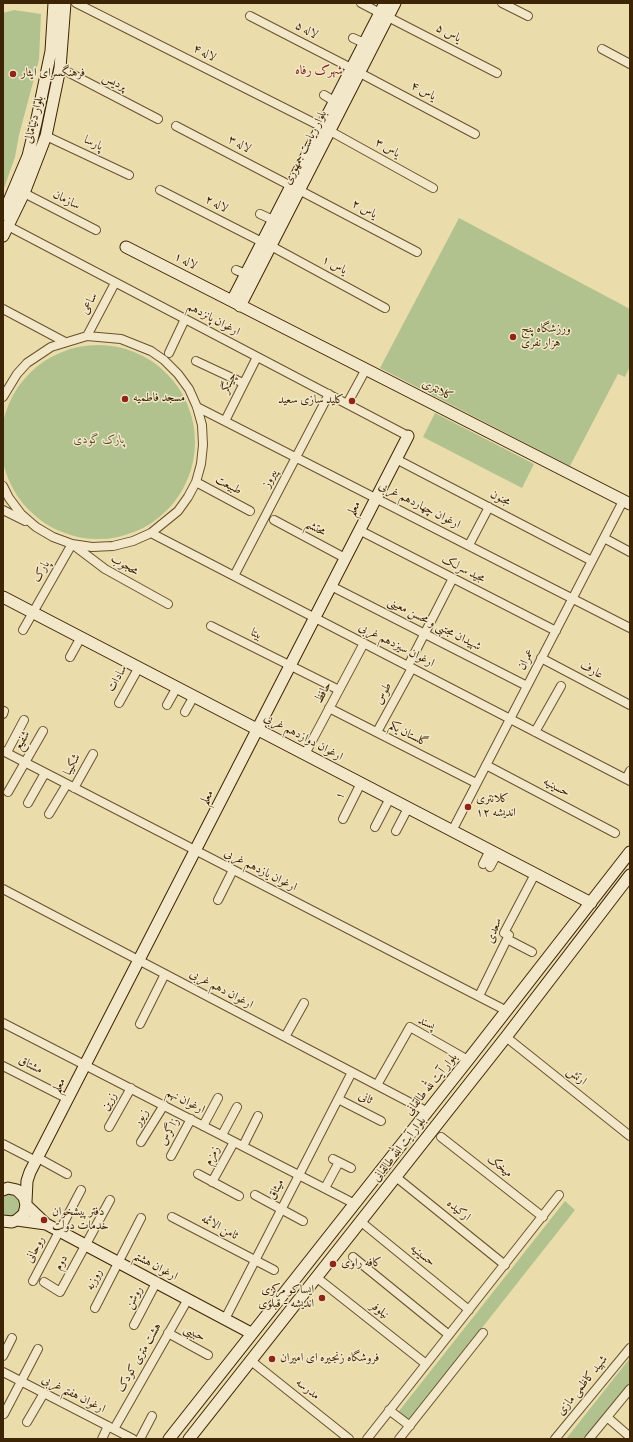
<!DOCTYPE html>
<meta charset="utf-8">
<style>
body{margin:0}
#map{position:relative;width:633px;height:1442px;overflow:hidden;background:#ebdcac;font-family:Vollkorn,serif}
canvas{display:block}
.frame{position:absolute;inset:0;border:4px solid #3d2404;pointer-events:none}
</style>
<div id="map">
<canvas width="633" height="1442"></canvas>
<div class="frame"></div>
</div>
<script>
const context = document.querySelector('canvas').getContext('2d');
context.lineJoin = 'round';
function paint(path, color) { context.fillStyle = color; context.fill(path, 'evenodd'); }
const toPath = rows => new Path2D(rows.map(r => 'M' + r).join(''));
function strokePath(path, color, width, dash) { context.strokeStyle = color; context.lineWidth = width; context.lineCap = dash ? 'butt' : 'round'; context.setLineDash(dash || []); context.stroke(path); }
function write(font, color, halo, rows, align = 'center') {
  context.font = font + ' Vollkorn,Amiri,serif'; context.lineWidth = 3; context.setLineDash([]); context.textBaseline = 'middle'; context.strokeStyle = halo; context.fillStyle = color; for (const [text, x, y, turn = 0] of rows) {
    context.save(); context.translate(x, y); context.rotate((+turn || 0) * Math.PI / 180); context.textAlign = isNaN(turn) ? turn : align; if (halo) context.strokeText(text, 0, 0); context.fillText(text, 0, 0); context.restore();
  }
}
const green = toPath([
 [14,10,41,14,39,60,19,135,15,157,3,191,3,13],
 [459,218,630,309,630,366,625,377,618,374,570,466,380,368],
 '1 442a97 97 0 1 1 194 0a97 97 0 1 1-194 0Z',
 [435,413,534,464,522,488,423,437],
 [9,1194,19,1198,21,1208,17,1215,10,1217,3,1214,3,1196],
 [565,1201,575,1210,410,1419,404,1420,398,1415,399,1411],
 [630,1358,630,1383,585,1439,566,1439]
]);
const street = toPath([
 [76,3,330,131,433,188],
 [361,3,380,13],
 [502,3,528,16],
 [250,16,351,68],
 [388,17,497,73],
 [353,38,364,43],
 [602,49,630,64],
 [60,68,158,119],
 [360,73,475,134],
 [324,95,334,101],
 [176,126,291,186],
 [46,136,129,175],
 [160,190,262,242],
 [299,190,417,252],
 [24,193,96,230],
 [260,214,273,220],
 [8,226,408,436],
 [271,246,385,308],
 [236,270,246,274],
 [3,309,65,342],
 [87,336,115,283],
 [169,353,185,319],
 [196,361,243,383],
 [3,397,17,374,27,363,51,347,87,336,121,339,151,351,164,360,178,374,189,389,197,407,202,425,203,445,201,464,196,482,188,497,178,511,151,533,133,541,113,546,92,547,72,544,53,537,36,527,21,514,9,498,3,486],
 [347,404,366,369],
 [197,407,630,628],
 [225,421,257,357],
 [396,459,592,561],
 [196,482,250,511],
 [3,510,25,521],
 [274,520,345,558],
 [359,530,556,631],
 [151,533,630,781],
 [604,538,630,552],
 [469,545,489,507],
 [234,576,329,394],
 [331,586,527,686],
 [211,626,339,690],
 [23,630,72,544,105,569,168,604],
 [70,657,81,637],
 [541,658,630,705],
 [408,666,453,578],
 [119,703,139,667],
 [167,705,177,687],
 [329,708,476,783],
 [185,712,194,696],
 [3,714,4,711],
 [377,732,412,668],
 [535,732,561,686],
 [3,751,507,1011],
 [7,752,24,720],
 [305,754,364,643],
 [486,765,615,833],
 [626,779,630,771],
 [74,788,93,754],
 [8,792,43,731],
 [28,803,45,773],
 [49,814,67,784],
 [343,819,361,783],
 [375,827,390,798],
 [396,831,408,808],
 [452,831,623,501],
 [483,864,490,850],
 [490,867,497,854],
 [3,889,428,1112],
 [218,900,233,870],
 [507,939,532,952],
 [479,996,509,935,504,933,535,874],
 [3,1023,355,1204],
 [140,1024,165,974],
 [285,1037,304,1003],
 [506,1037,630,1136],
 [3,1066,68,1099],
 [377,1085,410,1027,468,1060],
 [338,1099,381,1121],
 [203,1126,218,1098],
 [109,1127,131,1088],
 [222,1135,237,1107],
 [441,1137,543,1217],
 [141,1142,164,1105],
 [3,1144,36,1161],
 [243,1146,258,1116],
 [171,1156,191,1119],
 [38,1158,67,1174],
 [333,1159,351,1168],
 [198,1174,239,1196],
 [396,1177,505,1265],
 [212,1182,234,1142],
 [325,1188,339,1162],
 [255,1195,303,1221],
 [172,1217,274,1270],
 [360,1221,469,1310],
 [353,1257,449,1335],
 [316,1277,426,1364],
 [33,1281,81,1190],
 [44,1282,60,1292,110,1200],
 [95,1308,141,1218],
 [225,1319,352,1072],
 [134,1325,156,1283],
 [168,1333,208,1355],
 [3,1356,12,1338],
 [250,1360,349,1439],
 [3,1372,133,1439],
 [389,1410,410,1426],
 [4,1414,38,1349],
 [607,1417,630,1437],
 [27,1422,44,1393],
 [114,1429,188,1299],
 [102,1439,108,1426],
 [140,1439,152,1416],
 [367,1439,559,1195],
 [399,1439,483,1333],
 [555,1439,630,1348],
 [589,1439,630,1389]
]);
const secondary = toPath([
 [3,215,28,156,36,123,51,51,54,3],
 [3,236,24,193,46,136,60,68,65,3],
 [126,247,630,504],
 [232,301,385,3],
 [240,306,395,3],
 [3,597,591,903],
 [3,1190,8,1188,17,1190,24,1197,26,1205,24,1214,17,1220,12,1222,3,1221],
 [26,1202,27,1181,30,1172,408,436],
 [26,1205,46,1224,251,1333],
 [17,1220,46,1224],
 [169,1439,468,1060,630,852],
 [189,1439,506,1037,630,875]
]);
const markers = [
 [13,74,4,"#8f2418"],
 [513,337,4,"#8f2418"],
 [125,399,4,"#8f2418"],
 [352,401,4,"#8f2418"],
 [468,807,4,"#8f2418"],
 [44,1220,4,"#8f2418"],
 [333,1264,4,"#8f2418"],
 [322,1298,4,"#8f2418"],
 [272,1359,4,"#8f2418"]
];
const streetNames = [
 ["لاله ۵",306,31,28],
 ["یاس ۵",448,34,27],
 ["لاله ۴",204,54,27],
 ["پردیس",114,83,27],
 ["یاس ۴",423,92,28],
 ["بلوار دنیامالی",35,120,-76],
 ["پارسا",93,144,25],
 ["لاله ۳",239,145,28],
 ["بلوار ریاست جمهوری",306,148,-63],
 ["یاس ۳",387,149,29],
 ["سازمان",66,201,27],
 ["لاله ۲",216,205,27],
 ["یاس ۲",364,210,28],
 ["لاله ۱",185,262,27],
 ["یاس ۱",334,266,28],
 ["ساعی",90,304,-62],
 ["ارغوان پانزدهم",213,320,28],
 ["چیتگر",230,383,-64],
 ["کلانتری",437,391,27],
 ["پیروز",271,479,-63],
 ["طبیعت",228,486,28],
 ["مجنون",500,499,27],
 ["ارغوان چهاردهم غربی",419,506,27],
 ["معلم",355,509,-63],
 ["محتشم",315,529,28],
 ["محجوب",124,566,30],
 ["مجید سرلک",463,570,27],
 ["پارک",42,572,-60],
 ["شهیدان مجتبی و محسن معینی",434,625,27],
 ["بیتا",256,635,27],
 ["ارغوان سیزدهم غربی",396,646,27],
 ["عمران",527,660,-63],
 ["عارف",591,671,28],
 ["سادات",118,679,-61],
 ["حافظ",324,693,-62],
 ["طوس",384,694,-61],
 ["گلستان یکم",408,735,27],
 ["ارغوان دوازدهم غربی",303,738,28],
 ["شفیع",23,741,-60],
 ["شکیبا",73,765,-61],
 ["حسینیه",556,788,28],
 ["۱",341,796,-63],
 ["معلم",208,798,-63],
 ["ارغوان یازدهم غربی",260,871,27],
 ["سعدی",495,931,-71],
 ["ارغوان دهم غربی",221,990,28],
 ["پسند",426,1024,25],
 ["مشتاق",30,1066,27],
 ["ارتش",576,1077,39],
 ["بلوار آیت لله طالقانی",432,1085,-51],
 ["معلم",60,1086,-63],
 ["ثانی",365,1099,27],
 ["زرین",110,1102,-61],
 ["ارغوان نهم",185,1102,27],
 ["زیور",142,1118,-59],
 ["زاگرس",170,1132,-61],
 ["بلوار آیت الله طالقانی",400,1150,-52],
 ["زمزم",213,1156,-62],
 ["میخک",499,1167,38],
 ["میثاق",277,1190,-63],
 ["ارکیده",458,1211,39],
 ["ثامن الائمه",219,1228,28],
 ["روحانی",36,1250,-62],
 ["حسینیه",422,1256,39],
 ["دوم",62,1263,-61],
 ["ارغوان هشتم",155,1267,28],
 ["روزبه",95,1280,-64],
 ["روشن",135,1298,-62],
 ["نیلوفر",379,1311,38],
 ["حبیبی",194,1334,28],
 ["هشت متری کودک",140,1358,-60],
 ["شهید کاظمی مازی",583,1386,-51],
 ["مدرسه",307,1390,38],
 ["ارغوان هفتم غربی",73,1395,27]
];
const poiNames = [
 ["فرهنگسرای ایثار",21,74],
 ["ورزشگاه پنج",521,330],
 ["هزار نفری",521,344],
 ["مسجد فاطمیه",133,399],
 ["کلید سازی سعید",344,401,"right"],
 ["کلانتری",476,800],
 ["۱۲ اندیشه",476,814],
 ["دفتر پیشخوان",52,1213],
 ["خدمات دولت",52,1227],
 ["کافه راوی",341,1264],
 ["ایساکو مرکزی",314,1291,"right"],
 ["اندیشه - قبلوی",314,1305,"right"],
 ["فروشگاه زنجیره ای امیران",280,1359]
];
const parkNames = [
 ["پارک گودی",99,441]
];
const neighbourhoodNames = [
 ["شهرک رفاه",319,72]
];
paint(green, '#b1c28f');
strokePath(street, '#68522e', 10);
strokePath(secondary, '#3d2404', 13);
strokePath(street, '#f2e8c9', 8);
strokePath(secondary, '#f2e8c9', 11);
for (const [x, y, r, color] of markers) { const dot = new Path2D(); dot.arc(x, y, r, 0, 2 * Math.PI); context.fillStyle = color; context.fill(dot); strokePath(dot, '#f2e8c9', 1.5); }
write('12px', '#3d2404', '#f2e8c9', streetNames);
write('12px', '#3d2404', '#f2e8c9', poiNames, 'left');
write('italic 12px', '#5a4c27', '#f2e8c9', parkNames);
write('13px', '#7a1f14', '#f2e8c9', neighbourhoodNames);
</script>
